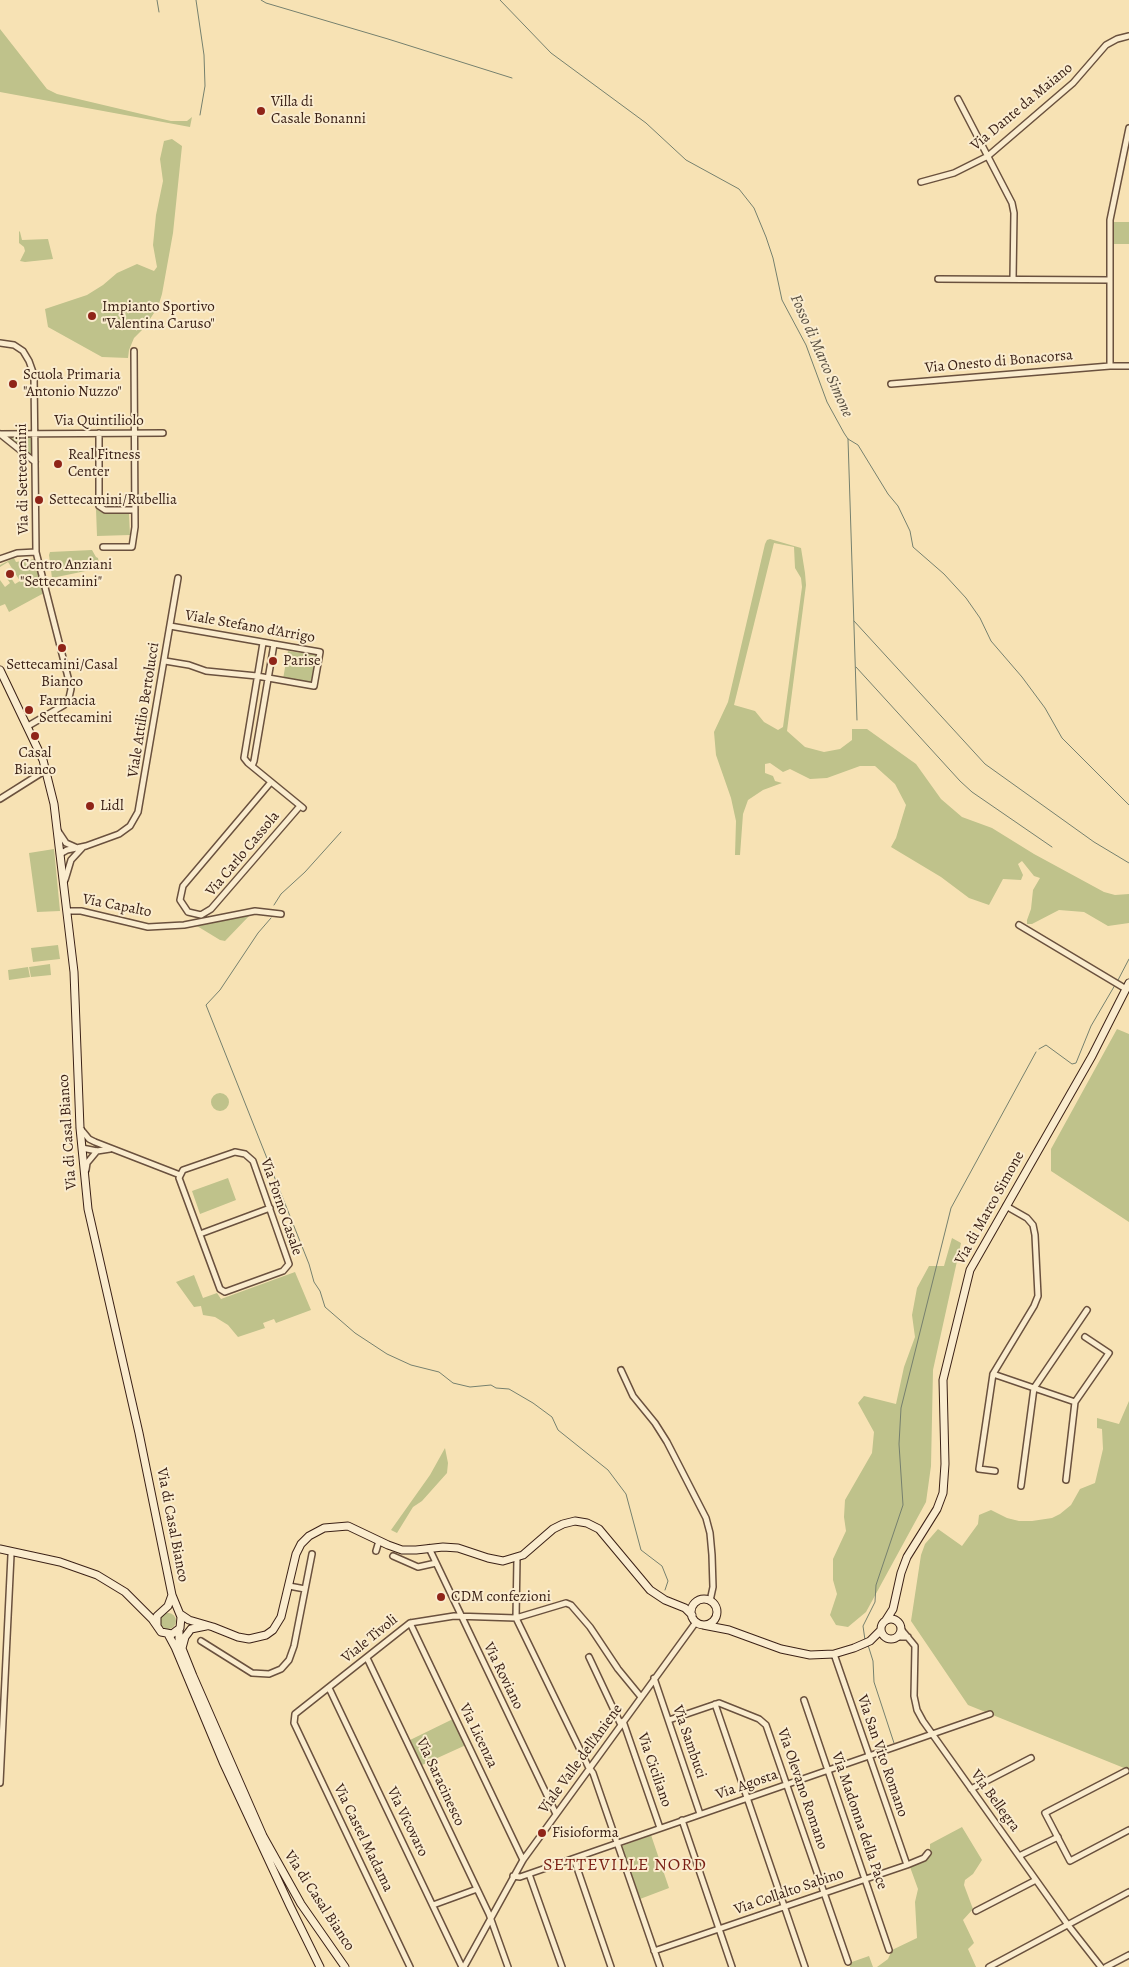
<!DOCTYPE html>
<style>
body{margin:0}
canvas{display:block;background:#f7e2b4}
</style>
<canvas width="1129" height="1967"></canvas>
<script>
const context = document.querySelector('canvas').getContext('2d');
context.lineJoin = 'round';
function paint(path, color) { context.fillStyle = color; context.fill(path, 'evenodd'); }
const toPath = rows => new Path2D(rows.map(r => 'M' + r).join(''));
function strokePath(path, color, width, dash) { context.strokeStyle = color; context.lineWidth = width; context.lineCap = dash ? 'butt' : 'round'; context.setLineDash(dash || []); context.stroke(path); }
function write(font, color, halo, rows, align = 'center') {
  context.font = font + ' Alegreya,serif'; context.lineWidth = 4; context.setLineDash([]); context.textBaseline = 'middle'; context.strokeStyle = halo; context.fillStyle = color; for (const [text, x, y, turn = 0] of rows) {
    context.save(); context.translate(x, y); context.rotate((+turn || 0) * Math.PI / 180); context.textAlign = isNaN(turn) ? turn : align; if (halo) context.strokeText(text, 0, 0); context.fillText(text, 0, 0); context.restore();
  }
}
const green = toPath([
 [0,29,47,89,57,94,171,121,187,121,192,117,190,127,0,92],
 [172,139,182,146,173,233,162,294,158,307,144,328,134,338,129,350,128,358,102,357,48,327,45,309,87,295,103,285,117,273,137,264,154,271,157,267,153,245,156,215,163,181,160,159,164,141],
 [1114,222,1129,222,1129,244,1113,244],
 [19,231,20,232,22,240,48,239,53,259,25,262,20,261,25,251,24,247,19,243],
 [10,436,31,436,31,456,8,438],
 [96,509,105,514,129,514,130,535,97,536],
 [770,539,801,548,805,573,806,585,787,731,805,747,824,752,840,749,852,740,852,729,867,729,916,764,941,799,962,817,992,828,1034,854,1104,892,1115,895,1129,894,1129,923,1108,926,1084,912,1059,910,1032,924,1027,924,1027,920,1031,909,1033,890,1040,878,1034,876,1022,861,1018,864,1023,875,1021,880,1003,879,989,905,969,898,941,877,891,847,896,838,906,805,895,784,875,766,860,766,827,778,810,779,790,769,783,772,770,763,765,764,765,773,773,776,775,781,782,783,763,790,748,800,743,814,740,855,735,855,736,821,731,798,716,755,714,732,728,702,765,544,767,540],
 [774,543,794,547,795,568,801,578,802,587,783,727,778,730,764,722,755,711,734,705],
 [92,550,96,557,98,558,100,568,52,578,49,555,50,552],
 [14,558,16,562,35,559,44,593,9,612,5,604,0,606,0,580,5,587,10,583,6,577,9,575,15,584,20,581,8,562,0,567,0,565],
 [288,651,316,655,311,683,283,679],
 [54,849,60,911,37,912,29,853],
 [250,915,225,941,220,940,197,926],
 [58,945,60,959,33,962,31,948],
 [50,964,51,975,31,977,29,967],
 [28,967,30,977,9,980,8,970],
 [1117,1029,1129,1034,1129,1222,1051,1171,1051,1149],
 '211 1102a9 9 0 1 1 18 0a9 9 0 1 1-18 0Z',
 [228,1178,236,1200,200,1214,192,1191],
 [952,1238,961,1243,933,1370,931,1466,926,1502,866,1612,848,1627,836,1625,830,1615,837,1594,833,1580,833,1559,846,1531,844,1517,845,1500,872,1453,874,1432,858,1403,864,1396,896,1404,904,1367,915,1337,912,1315,917,1288,929,1266,944,1266],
 [295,1272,311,1310,276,1323,274,1319,263,1323,265,1328,238,1337,228,1325,215,1317,203,1315,201,1306,194,1307,176,1282,194,1275,203,1298,217,1293,221,1299],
 [1129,1401,1129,1770,968,1705,911,1621,921,1555,925,1544,938,1529,962,1546,978,1524,979,1515,991,1510,1007,1518,1019,1521,1032,1521,1052,1518,1060,1514,1071,1505,1080,1489,1095,1483,1103,1449,1102,1429,1097,1428,1097,1418,1119,1424],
 [445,1448,448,1463,447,1473,422,1501,413,1507,397,1533,391,1530,430,1475],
 '160 1621a8 8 0 1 1 16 0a8 8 0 1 1-16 0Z',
 [453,1719,466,1745,422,1765,410,1740],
 [962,1827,982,1860,973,1874,965,1880,964,1885,973,1909,963,1920,974,1943,968,1949,976,1967,877,1967,888,1959,892,1950,917,1938,915,1902,918,1889,910,1867,928,1858,930,1854,930,1844],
 [651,1835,669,1888,640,1899,622,1846],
 [869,1956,873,1967,850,1967,849,1963]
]);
const stream = toPath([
 [157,0,159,12],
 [196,0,204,55,205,86,200,115],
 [261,0,266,3,388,39,512,78],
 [500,0,551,53,646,123,686,160,739,189,754,208,766,237,773,258,782,300,806,345,827,402,844,433,848,439,858,445,888,494,898,506,910,531,913,547,944,574,966,598,980,618,991,641,1022,677,1045,708,1062,738,1129,805],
 [848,439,857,720],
 [854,621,985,764,1094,842,1129,863],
 [856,667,960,781,972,792,1052,847],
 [274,905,281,894,305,872,341,832],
 [271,918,258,933,220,990,206,1005,309,1264,314,1282,320,1291,325,1307,355,1333,387,1354,411,1365,439,1372,453,1383,470,1387,491,1385,496,1388,509,1389,533,1403,552,1417,558,1430,608,1470,626,1494,641,1550,662,1566,668,1581,665,1590],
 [1117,982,1129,959],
 [1039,1049,1046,1045,1072,1064,1076,1063,1091,1026,1115,985],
 [865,1640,863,1626,875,1602,876,1585,903,1505,899,1444,901,1408,951,1208,1036,1052],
 [868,1645,873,1661,874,1682,894,1743]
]);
const street = toPath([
 [958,99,1012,203,1014,213,1013,279],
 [921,182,954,173,988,156,1073,83,1106,45,1117,39,1129,36],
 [938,279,1110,280],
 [0,343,14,345,23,351,29,361,34,375,36,552,71,689,69,698,64,705,28,726],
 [1110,366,1110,220,1129,128],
 [891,384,1110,366,1129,366],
 [99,433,99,506,105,510,135,510],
 [0,434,163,433],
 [0,434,35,462],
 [103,547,132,547,135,527,134,351],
 [0,559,17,553,36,552],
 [263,643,244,758,248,763,303,808],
 [165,661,189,665,206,671,257,676,314,686,320,652,170,626],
 [252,766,254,761,274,644],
 [271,782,183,886,180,900,188,912,201,915,211,909,300,806],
 [0,799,46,770],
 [58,831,66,843,75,847],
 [60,854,67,850,86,846,119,834,130,826,138,812,178,578],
 [65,880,71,860,83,847],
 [67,911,81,911,148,927,184,925,255,911,281,914],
 [1019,925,1126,989],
 [80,1128,89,1139,95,1142,180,1175],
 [82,1148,97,1151,110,1149],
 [235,1152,245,1154,253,1161,289,1264,283,1271,225,1292,220,1289,179,1178,183,1170,235,1152],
 [86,1170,87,1163,97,1151],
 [1006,1206,1027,1218,1033,1225,1035,1235,1038,1296,1034,1306,993,1374,1075,1402,1109,1353,1085,1337],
 [200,1234,270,1208],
 [621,1370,633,1396,655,1423,667,1442,706,1518,710,1533,712,1555,713,1587,710,1601],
 [993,1374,979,1469,995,1471],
 [1066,1480,1075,1402],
 [1021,1486,1034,1388,1087,1310],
 [429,1548,556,1814],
 [376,1551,379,1541],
 [393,1556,418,1567,436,1563],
 [517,1558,516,1618,588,1766,593,1773,660,1967],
 [289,1586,305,1589],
 [410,1623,523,1860],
 [901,1629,915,1646,914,1696,917,1710,923,1721,1068,1925,1101,1967],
 [898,1637,908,1637],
 [201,1641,252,1673,269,1674,281,1669,289,1660,294,1646,312,1554],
 [834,1654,907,1865],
 [589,1657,621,1725],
 [367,1658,489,1914,508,1967],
 [654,1678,700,1814],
 [329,1688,462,1967],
 [804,1700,889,1950],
 [715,1704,805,1967],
 [669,1720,719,1703,759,1719,766,1725,848,1962],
 [623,1721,660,1828],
 [1126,1771,1045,1813,1070,1861,1129,1830],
 [0,1783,11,1555],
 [971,1789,1031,1758],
 [682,1820,732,1967],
 [1019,1856,1058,1837],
 [574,1859,611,1967],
 [529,1874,562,1967],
 [513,1876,520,1877,990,1714],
 [433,1905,477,1889],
 [976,1911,1036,1880],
 [654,1951,907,1865,924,1858,928,1853],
 [410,1967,294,1723,295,1714,410,1623,454,1616,516,1618,566,1603,571,1605,590,1627,618,1669,641,1697],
 [464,1967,523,1860,696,1622],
 [989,1967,1129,1892],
 [1106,1967,1129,1955]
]);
const secondary = toPath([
 [0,670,43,760,54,804,74,972,80,1128,88,1209,139,1433,172,1595,181,1617,180,1628,172,1634,161,1632,152,1619,125,1592,97,1575,60,1562,0,1549],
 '691 1612a13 13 0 1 1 26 0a13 13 0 1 1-26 0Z',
 [180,1614,189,1620,213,1627,238,1637,249,1639,266,1635,273,1630,281,1617,296,1554,301,1544,309,1536,324,1528,348,1526,388,1545,402,1550,416,1550,443,1547,458,1548,488,1558,503,1561,523,1555,553,1529,563,1524,575,1521,587,1523,599,1529,650,1590,665,1600,685,1608,692,1615],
 '881 1629a10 10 0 1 1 20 0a10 10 0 1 1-20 0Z',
 [886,1620,893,1609,901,1573,907,1557,937,1509,943,1493,945,1464,943,1380,970,1270,1092,1056,1129,983],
 [703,1625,729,1630,781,1649,810,1655,834,1654,854,1648,870,1641,880,1631],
 [157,1626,157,1616,168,1606,172,1595],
 [179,1630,179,1641,193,1676,263,1836,301,1904,345,1967],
 [168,1634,175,1647,223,1762,290,1906,320,1967],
 [182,1648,185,1637,191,1629,206,1626]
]);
const markers = [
 [261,111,5,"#8f2418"],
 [92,316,5,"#8f2418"],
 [13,384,5,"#8f2418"],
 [58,464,5,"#8f2418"],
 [39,500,5,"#8f2418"],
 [10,574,5,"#8f2418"],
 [62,648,5,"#8f2418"],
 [273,661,5,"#8f2418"],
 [29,710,5,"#8f2418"],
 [35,736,5,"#8f2418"],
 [90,806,5,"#8f2418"],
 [441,1597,5,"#8f2418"],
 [542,1833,5,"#8f2418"]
];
const poiNames = [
 ["Villa di",271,102],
 ["Casale Bonanni",271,119],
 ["Impianto Sportivo",102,307],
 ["\"Valentina Caruso\"",102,324],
 ["Scuola Primaria",23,375],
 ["\"Antonio Nuzzo\"",23,392],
 ["Real Fitness",68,455],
 ["Center",68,472],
 ["Settecamini/Rubellia",49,500],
 ["Centro Anziani",20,565],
 ["\"Settecamini\"",20,582],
 ["Parise",283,661],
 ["Settecamini/Casal",62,665,"center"],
 ["Bianco",62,682,"center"],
 ["Farmacia",39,701],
 ["Settecamini",39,718],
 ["Casal",35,753,"center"],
 ["Bianco",35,770,"center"],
 ["Lidl",100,806],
 ["CDM confezioni",451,1597],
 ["Fisioforma",552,1833]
];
const streetNames = [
 ["Via Dante da Maiano",1022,107,-40],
 ["Via Onesto di Bonacorsa",999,362,-5],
 ["Via Quintiliolo",99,421],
 ["Via di Settecamini",23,479,-91],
 ["Viale Stefano d'Arrigo",250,627,10],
 ["Viale Attilio Bertolucci",144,710,-81],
 ["Via Carlo Cassola",243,854,-50],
 ["Via Capalto",117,906,11],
 ["Via di Casal Bianco",68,1132,-94],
 ["Via Forno Casale",281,1207,71],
 ["Via di Marco Simone",990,1208,-61],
 ["Via di Casal Bianco",172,1525,79],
 ["Viale Tivoli",370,1639,-39],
 ["Via Roviano",503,1676,64],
 ["Via Licenza",478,1736,64],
 ["Via Sambuci",689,1742,71],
 ["Via San Vito Romano",882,1756,71],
 ["Viale Valle dell'Aniene",581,1759,-54],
 ["Via Ciciliano",654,1770,71],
 ["Via Saracinesco",440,1782,65],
 ["Via Agosta",747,1785,-19],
 ["Via Olevano Romano",802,1789,71],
 ["Via Bellegra",995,1801,54],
 ["Via Madonna della Pace",859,1821,71],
 ["Via Vicovaro",407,1822,64],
 ["Via Castel Madama",363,1838,64],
 ["Via Collalto Sabino",789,1892,-19],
 ["Via di Casal Bianco",319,1901,57]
];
const waterNames = [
 ["Fosso di Marco Simone",821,356,66]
];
const quarterNames = [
 ["SETTEVILLE NORD",625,1866]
];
paint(green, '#bfc28b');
strokePath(stream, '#76806e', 1);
strokePath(street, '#6a513e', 8);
strokePath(secondary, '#3b2116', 9);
strokePath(street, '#faecce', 5);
strokePath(secondary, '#faecce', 7);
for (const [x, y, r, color] of markers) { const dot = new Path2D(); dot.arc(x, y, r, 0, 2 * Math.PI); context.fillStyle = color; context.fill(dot); strokePath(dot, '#faecce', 2); }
write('15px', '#3b2116', '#faecce', poiNames, 'left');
write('15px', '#3b2116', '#faecce', streetNames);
write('italic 16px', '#595042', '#faecce', waterNames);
context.letterSpacing = '1px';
write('18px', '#7a1f14', '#faecce', quarterNames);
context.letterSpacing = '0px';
</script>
